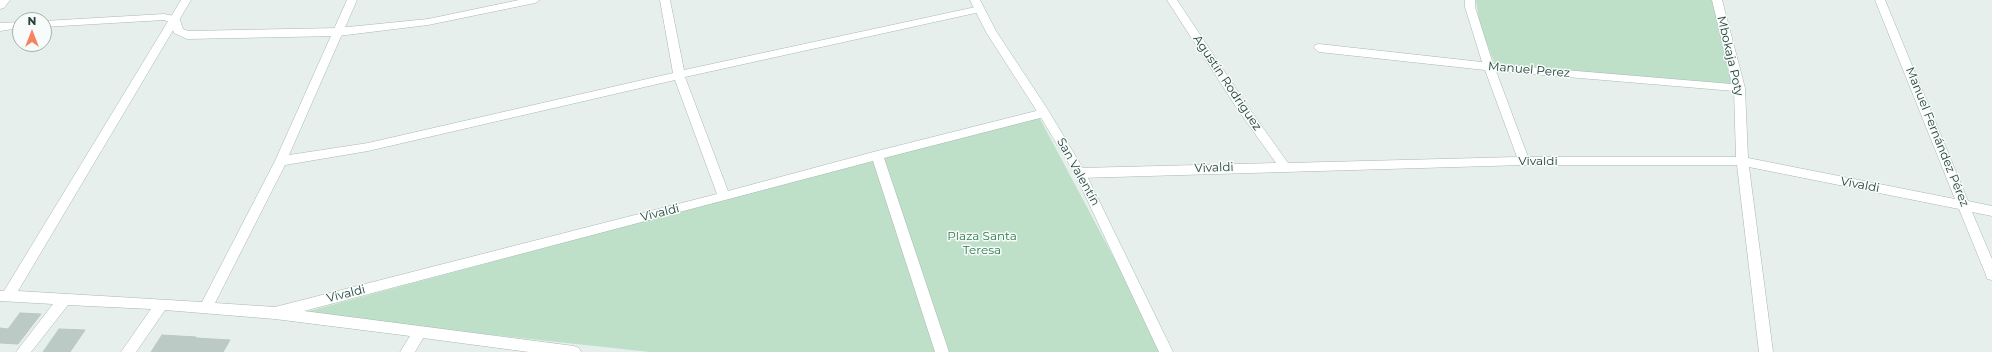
<!DOCTYPE html>
<meta charset="utf-8">
<style>
body{margin:0}
#map{position:relative;width:1992px;height:352px;overflow:hidden;background:#e6efeb;font-family:Montserrat,sans-serif}
canvas{display:block}
.north{position:absolute;left:12px;top:12px;width:40px;height:40px;box-sizing:border-box;background:#f7fbf9;border:1px solid #a3b1ad;border-radius:50%;rotate:0deg;font-size:11px;font-weight:700;line-height:16px;text-align:center;color:#24423a}
.north::after{content:'';display:block;margin:auto;width:14px;height:18px;background:#f4845f;clip-path:polygon(50% 0,100% 100%,50% 72%,0 100%)}
</style>
<div id="map">
<canvas width="1992" height="352"></canvas>
<div class="north">N</div>
</div>
<script>
const context = document.querySelector('canvas').getContext('2d');
context.lineJoin = 'round';
function paint(path, color) { context.fillStyle = color; context.fill(path, 'evenodd'); }
const toPath = rows => new Path2D(rows.map(r => 'M' + r).join(''));
function strokePath(path, color, width, dash) { context.strokeStyle = color; context.lineWidth = width; context.lineCap = dash ? 'butt' : 'round'; context.setLineDash(dash || []); context.stroke(path); }
function write(font, color, halo, rows, align = 'center') {
  context.font = font + ' Montserrat,sans-serif'; context.lineWidth = 3; context.setLineDash([]); context.textBaseline = 'middle'; context.strokeStyle = halo; context.fillStyle = color; for (const [text, x, y, turn = 0] of rows) {
    context.save(); context.translate(x, y); context.rotate((+turn || 0) * Math.PI / 180); context.textAlign = isNaN(turn) ? turn : align; if (halo) context.strokeText(text, 0, 0); context.fillText(text, 0, 0); context.restore();
  }
}
const green = toPath([
 [1476,0,1717,0,1739,88,1496,67,1480,27],
 [1038,115,1164,352,650,352,298,314]
]);
const building = toPath([
 [20,313,41,314,18,344,0,343,0,328,8,329,20,313],
 [59,329,85,330,70,352,43,352,59,329],
 [162,335,196,337,196,338,230,340,223,352,151,352,162,335]
]);
const minor = toPath([
 [181,0,191,0,18,291,202,302,275,161,347,0,357,0,289,155,368,143,673,73,660,0,670,0,684,70,980,6,985,9,980,12,685,77,728,191,877,151,1044,109,1050,113,1044,117,884,158,949,352,935,352,873,161,304,311,574,346,579,348,581,352,529,352,423,338,415,352,400,352,410,336,275,319,165,310,136,352,121,352,151,309,68,305,31,352,16,352,53,304,0,301,0,291,4,291,181,0],
 [675,80,717,194,275,307,215,303,285,165,368,151,675,80],
 [1167,0,1177,0,1246,104,1288,163,1517,157,1485,70,1319,52,1314,48,1315,45,1319,44,1482,62,1465,7,1465,0,1475,0,1475,7,1493,64,1732,84,1712,0,1722,0,1745,88,1748,158,1955,199,1875,0,1885,0,1968,201,1992,206,1992,216,1972,212,1992,259,1992,280,1987,279,1986,275,1959,209,1749,167,1773,352,1759,352,1737,165,1524,165,1080,178,1076,176,1074,173,1076,170,1080,168,1276,163,1238,110,1167,0],
 [1496,71,1734,91,1736,157,1528,157,1496,71]
]);
const tertiary = toPath([
 [0,0,10,0,4,8,0,9,0,0],
 [519,0,540,0,535,3,428,25,338,36,187,39,174,33,170,22,164,20,44,27,44,21,164,14,179,17,183,29,188,31,338,28,428,19,519,0],
 [20,22,20,28,0,31,0,23,20,22]
]);
const secondary = toPath([
 [970,0,980,0,996,31,1048,110,1084,170,1173,352,1159,352,1075,174,1040,116,986,32,970,0]
]);
const streetNames = [
 ["Mbokaja Poty",1730,56,77],
 ["Manuel Perez",1529,70,5],
 ["Agustín Rodriguez",1227,83,56],
 ["Manuel Fernández Pérez",1937,137,68],
 ["Vivaldi",1538,161],
 ["Vivaldi",1214,168,-2],
 ["San Valentín",1078,172,61],
 ["Vivaldi",1860,185,11],
 ["Vivaldi",660,213,-14],
 ["Vivaldi",346,294,-14]
];
const parkNames = [
 ["Plaza Santa",982,236],
 ["Teresa",982,250]
];
paint(green, '#bfe0c8');
paint(building, '#bbcac4');
strokePath(building, '#b8c9c2', 1);
strokePath(minor, '#a8b8b2', 1);
strokePath(tertiary, '#a8b8b2', 1);
strokePath(secondary, '#a4bbb3', 1);
paint(minor, '#fff');
paint(tertiary, '#fff');
paint(secondary, '#fff');
write('12px', '#24423a', '#f7fbf9', streetNames);
write('12px', '#2d7a4b', '#f7fbf9', parkNames);
</script>
